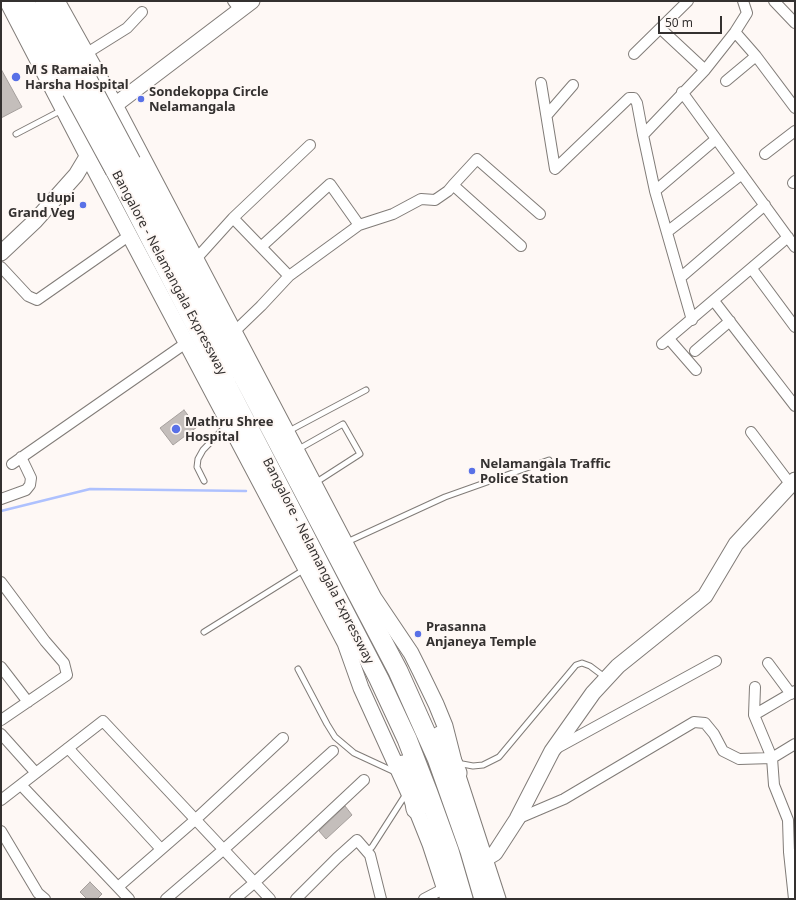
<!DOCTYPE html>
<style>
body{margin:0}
#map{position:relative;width:796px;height:900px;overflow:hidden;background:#fef8f5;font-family:"Noto Sans",sans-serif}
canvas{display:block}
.frame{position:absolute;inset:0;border:2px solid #343130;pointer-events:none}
.scale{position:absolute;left:658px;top:16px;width:64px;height:18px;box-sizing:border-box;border:2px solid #343130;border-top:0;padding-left:5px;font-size:12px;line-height:14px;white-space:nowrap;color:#343130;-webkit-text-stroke:3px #fef8f5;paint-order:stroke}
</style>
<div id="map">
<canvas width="796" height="900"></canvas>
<div class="frame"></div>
<div class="scale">50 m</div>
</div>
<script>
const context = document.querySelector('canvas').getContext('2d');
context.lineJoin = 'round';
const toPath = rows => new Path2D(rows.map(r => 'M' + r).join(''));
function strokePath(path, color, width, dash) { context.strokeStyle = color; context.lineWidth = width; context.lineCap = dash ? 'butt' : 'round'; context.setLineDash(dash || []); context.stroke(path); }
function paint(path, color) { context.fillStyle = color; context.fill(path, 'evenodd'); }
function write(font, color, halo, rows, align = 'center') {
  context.font = font + ' "Noto Sans",sans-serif'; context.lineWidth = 4; context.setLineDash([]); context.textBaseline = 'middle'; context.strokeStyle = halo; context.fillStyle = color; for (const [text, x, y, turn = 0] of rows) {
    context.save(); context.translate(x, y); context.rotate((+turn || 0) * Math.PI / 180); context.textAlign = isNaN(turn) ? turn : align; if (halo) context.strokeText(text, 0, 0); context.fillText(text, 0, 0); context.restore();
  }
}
const stream = toPath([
 [1,511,90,489,246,491]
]);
const building = toPath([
 [1,69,22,107,1,118,1,69],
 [184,410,197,427,173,445,160,428,184,410],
 [345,806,352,815,326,839,319,831,345,806],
 [90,882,102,894,97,899,87,899,80,892,90,882]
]);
const lane = toPath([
 [16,134,62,110],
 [287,432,366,390],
 [297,450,343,424,360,454,315,483],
 [204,481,197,467,198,459,203,450,228,424],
 [347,542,445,497,549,460],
 [204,632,305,569],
 [298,669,327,724,335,737,354,753,395,772],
 [457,763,473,766,483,765,499,757,576,665,582,663,590,666,606,678],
 [367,851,372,847,406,794]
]);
const street = toPath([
 [233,1,240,10],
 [774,1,795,23],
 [661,29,705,70],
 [735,32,756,56,795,108],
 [87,53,127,28,142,12],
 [634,54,688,1],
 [726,81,756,56],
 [541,83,555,169,629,98,634,98,637,103,643,135,655,191,692,320],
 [682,92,795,247],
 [547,115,573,85],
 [643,135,705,70,735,32,747,13,743,1],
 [765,154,795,131],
 [793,183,795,181],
 [453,185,477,159,540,214],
 [655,191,716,139],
 [233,218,289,276],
 [667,232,742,174],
 [262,246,330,184,359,225],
 [196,259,233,218,310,145],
 [1,267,28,296,37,300,130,235],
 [752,269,795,327],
 [680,278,765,205],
 [714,301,795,406],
 [234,332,261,306,289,276,359,225,393,214,421,199,435,200,448,191,453,185,521,246],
 [669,339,696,370],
 [662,344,788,237],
 [695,351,730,321],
 [751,432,791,485],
 [12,464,186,343],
 [1,499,26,490,30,485,31,478,21,457],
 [1,582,45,641,64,663,67,675,1,720],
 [768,663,791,694],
 [1,667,28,702],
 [755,687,754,715,772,758,774,785,788,820,789,852],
 [754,715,795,691],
 [1,734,36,773],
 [68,748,161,849],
 [555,749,716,661],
 [21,785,129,899],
 [1,800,103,721,270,899],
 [517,819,564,799,694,722,705,723,714,734,723,751,739,759,772,758,795,744],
 [1,831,38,893,45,899],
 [118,887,195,820,283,738],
 [166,899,223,850,333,751],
 [235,899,254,883,364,780],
 [296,899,337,858,357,840,370,855,381,899],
 [424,899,445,888],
 [794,899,789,852,795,855]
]);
const secondary = toPath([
 [7,1,88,157,345,643,361,688,416,809,430,844,448,899],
 [57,1,115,105,374,598,411,653,420,671,436,704,445,726,457,773,498,899],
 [110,113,115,105,252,1],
 [1,253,35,221,76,175,91,150],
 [485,859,495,853,517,819,552,751,593,693,618,666,705,596,736,544,795,480]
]);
const highway = toPath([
 [24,1,72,91],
 [45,1,88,81],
 [131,162,398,671,437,758,470,851,484,899],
 [115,170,379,679,407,739,428,793,449,851,463,899],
 [440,736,457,773],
 [403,765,412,786,416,809]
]);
const highwayBridge = toPath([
 [88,81,131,162],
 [72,91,115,170]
]);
const markers = [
 [16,77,5,"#5971e7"],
 [141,99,4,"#5971e7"],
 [83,205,4,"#5971e7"],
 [176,429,5,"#5971e7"],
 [472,471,4,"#5971e7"],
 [418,634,4,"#5971e7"]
];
const poiNames = [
 ["M S Ramaiah",25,70],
 ["Harsha Hospital",25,85],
 ["Sondekoppa Circle",149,92],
 ["Nelamangala",149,107],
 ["Udupi",75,198,"right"],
 ["Grand Veg",75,213,"right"],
 ["Mathru Shree",185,422],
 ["Hospital",185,437],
 ["Nelamangala Traffic",480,464],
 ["Police Station",480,479],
 ["Prasanna",426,627],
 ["Anjaneya Temple",426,642]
];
const streetNames = [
 ["Bangalore - Nelamangala Expressway",169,273,62],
 ["Bangalore - Nelamangala Expressway",318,561,63]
];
strokePath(stream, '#aec1fe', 2.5);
paint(building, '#c4bebb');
strokePath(building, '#a59f9c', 1);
strokePath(lane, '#817c78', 7);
strokePath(street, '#817c78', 12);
strokePath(secondary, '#817c78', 17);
strokePath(highway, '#817c78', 21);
strokePath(lane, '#fff', 5);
strokePath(street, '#fff', 10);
strokePath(secondary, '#fff', 15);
strokePath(highway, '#fff', 19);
strokePath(highwayBridge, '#817c78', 21, []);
strokePath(highwayBridge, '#fff', 19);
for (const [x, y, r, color] of markers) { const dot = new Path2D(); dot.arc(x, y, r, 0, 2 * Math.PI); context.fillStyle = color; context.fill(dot); strokePath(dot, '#fef8f5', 1.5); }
write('bold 13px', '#343130', '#fef8f5', poiNames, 'left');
write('13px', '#343130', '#fef8f5', streetNames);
</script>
